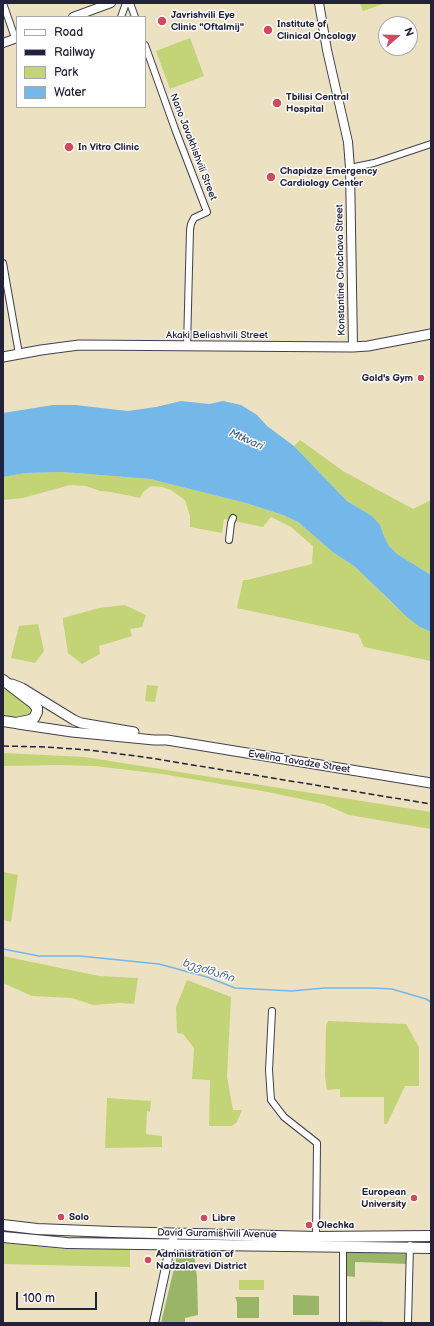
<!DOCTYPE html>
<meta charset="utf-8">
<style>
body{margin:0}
#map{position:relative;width:434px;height:1326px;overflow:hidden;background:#ece2c1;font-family:"Balsamiq Sans",sans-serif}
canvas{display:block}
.frame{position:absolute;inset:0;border:4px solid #22223b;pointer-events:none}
.legend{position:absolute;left:16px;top:16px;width:130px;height:92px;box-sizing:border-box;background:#fff;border:1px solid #a7a7b1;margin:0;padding:5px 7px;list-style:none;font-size:12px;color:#22223b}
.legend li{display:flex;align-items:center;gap:8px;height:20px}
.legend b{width:20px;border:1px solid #a7a7b1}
.north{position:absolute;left:378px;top:16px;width:40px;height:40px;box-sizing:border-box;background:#fff;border:1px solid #a7a7b1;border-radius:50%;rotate:70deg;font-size:11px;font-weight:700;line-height:16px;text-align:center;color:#22223b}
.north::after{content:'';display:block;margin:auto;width:14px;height:18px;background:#d1495b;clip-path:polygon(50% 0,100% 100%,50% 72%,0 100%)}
.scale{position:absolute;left:16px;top:1292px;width:81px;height:18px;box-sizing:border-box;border:2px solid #22223b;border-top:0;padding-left:5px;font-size:12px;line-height:14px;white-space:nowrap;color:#22223b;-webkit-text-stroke:3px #fff;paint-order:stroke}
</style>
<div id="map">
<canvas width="434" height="1326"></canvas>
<div class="frame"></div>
<ul class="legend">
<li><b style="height:5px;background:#fff"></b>Road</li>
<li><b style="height:5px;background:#22223b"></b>Railway</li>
<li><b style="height:11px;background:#c2d476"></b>Park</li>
<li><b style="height:11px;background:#74b7e9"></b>Water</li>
</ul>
<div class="north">N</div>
<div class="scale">100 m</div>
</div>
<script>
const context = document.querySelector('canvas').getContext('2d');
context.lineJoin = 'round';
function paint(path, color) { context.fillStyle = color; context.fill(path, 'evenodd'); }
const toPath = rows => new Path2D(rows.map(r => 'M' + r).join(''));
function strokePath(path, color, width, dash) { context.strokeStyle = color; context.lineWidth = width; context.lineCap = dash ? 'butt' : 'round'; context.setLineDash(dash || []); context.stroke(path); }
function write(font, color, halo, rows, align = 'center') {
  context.font = font + ' "Balsamiq Sans","Noto Sans Georgian",sans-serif'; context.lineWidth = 3; context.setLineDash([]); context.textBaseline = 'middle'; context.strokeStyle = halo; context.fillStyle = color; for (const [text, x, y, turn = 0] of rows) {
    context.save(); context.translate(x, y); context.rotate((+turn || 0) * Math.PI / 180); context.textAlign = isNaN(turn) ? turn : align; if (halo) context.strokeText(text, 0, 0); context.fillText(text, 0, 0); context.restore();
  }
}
const green = toPath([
 [360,3,386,3,363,11],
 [190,38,204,76,170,89,156,51],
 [300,440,343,471,413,509,431,500,431,575,397,554,389,546,384,536,380,525,372,516,347,501,294,446],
 [63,472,150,479,246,503,283,515,298,522,334,553,354,566,394,605,420,627,431,632,431,661,364,647,358,634,237,608,243,580,247,580,312,564,313,546,291,527,271,517,263,527,224,519,222,533,190,527,190,516,185,500,171,490,162,487,151,486,143,492,140,498,111,492,100,491,86,486,70,485,23,498,3,500,3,477,25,473],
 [125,605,146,615,142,627,130,629,132,636,99,646,100,654,82,664,68,653,63,621,63,618,99,608],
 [38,624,44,651,35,663,11,658,19,626],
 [147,685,158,686,155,702,145,701],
 [3,688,25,699,30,707,30,713,27,716,21,718,3,715],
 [3,753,85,757,431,812,431,829,349,815,324,804,268,792,162,774,95,766,58,765,3,766],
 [3,872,18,875,11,922,3,920],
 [3,956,99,976,138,978,134,1004,120,1003,93,1005,72,998,32,996,3,983],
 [187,980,231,997,227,1077,233,1110,242,1110,237,1122,232,1126,209,1126,210,1080,192,1079,194,1048,183,1034,177,1033,176,1007],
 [328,1021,406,1024,419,1047,419,1086,405,1086,387,1124,384,1124,384,1097,340,1097,340,1089,327,1090,325,1077,326,1025],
 [107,1098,151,1101,150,1112,147,1111,146,1134,162,1136,162,1147,105,1148],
 [3,1243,64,1249,130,1249,130,1267,3,1264],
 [239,1280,264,1280,264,1290,239,1290],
 [360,1320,383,1321,383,1323,360,1323]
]);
const forest = toPath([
 [346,1252,408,1254,408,1264,355,1262,355,1277,346,1276],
 [180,1253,194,1254,197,1277,198,1315,185,1318,185,1323,161,1323,176,1260,175,1254],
 [293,1295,319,1296,319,1315,293,1315],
 [235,1297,259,1297,259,1318,237,1318,237,1302]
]);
const water = toPath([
 [181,401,209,404,223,401,241,405,257,415,267,426,294,446,347,501,372,516,380,525,384,536,389,546,397,554,431,575,431,632,420,627,408,618,354,566,334,553,298,522,283,515,246,503,150,479,63,472,25,473,3,477,3,413,53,405,75,405,128,411,156,407]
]);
const stream = toPath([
 [3,949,39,956,80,956,159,964,207,977,235,988,292,991,324,988,373,988,392,989,426,999,431,1002]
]);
const minor = toPath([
 [3,3,15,38],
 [130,3,135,17],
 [121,17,126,3],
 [145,45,175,129,207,212,194,218,191,224,190,230,187,346],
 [350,168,374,163,431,144],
 [3,263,19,354],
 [229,540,231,523,233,518],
 [272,1011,269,1070,271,1100,284,1117,317,1143,316,1237],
 [343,1323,343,1246],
 [408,1323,410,1245]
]);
const tertiary = toPath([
 [319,3,327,50,348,142,350,168,353,347],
 [73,17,111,3],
 [3,43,17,38],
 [154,1323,171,1244,173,1240]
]);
const secondary = toPath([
 [3,357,41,350,79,345,353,347,368,346,431,334],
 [12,684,22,688,74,720,81,723,134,732],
 [18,724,72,732,154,740,167,740,431,783]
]);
const primary = toPath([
 [3,680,33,703,37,708,37,712,34,718,30,720,16,723,3,721],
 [3,1225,37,1229,112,1232,316,1237,431,1236],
 [3,1237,67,1243,431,1248]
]);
const rail = toPath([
 [3,746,46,747,89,750,144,757,431,804]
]);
const markers = [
 [162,21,5,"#d1495b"],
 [268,30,5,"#d1495b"],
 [277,103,5,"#d1495b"],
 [69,147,5,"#d1495b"],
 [271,177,5,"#d1495b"],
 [421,378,4,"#d1495b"],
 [414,1198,4,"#d1495b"],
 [61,1217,4,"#d1495b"],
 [204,1218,4,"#d1495b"],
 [309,1225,4,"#d1495b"],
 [148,1260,4,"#d1495b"]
];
const poiNames = [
 ["Javrishvili Eye",171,15],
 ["Clinic \"Oftalmij\"",171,27],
 ["Institute of",277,24],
 ["Clinical Oncology",277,36],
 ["Tbilisi Central",286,97],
 ["Hospital",286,109],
 ["In Vitro Clinic",78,147],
 ["Chapidze Emergency",280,171],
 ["Cardiology Center",280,183],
 ["Gold's Gym",413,378,"right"],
 ["European",406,1192,"right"],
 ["University",406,1204,"right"],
 ["Solo",69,1217],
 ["Libre",212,1218],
 ["Olechka",317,1225],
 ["Administration of",156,1254],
 ["Nadzalavevi District",156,1266]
];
const streetNames = [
 ["Nano Javakhishvili Street",193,147,69],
 ["Konstantine Chachava Street",341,270,-91],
 ["Akaki Beliashvili Street",217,335],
 ["Evelina Tavadze Street",299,762,9],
 ["David Guramishvili Avenue",217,1234,1]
];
const waterNames = [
 ["Mtkvari",246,440,24],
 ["ხევძმარი",208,971,18]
];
paint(green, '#c2d476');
paint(forest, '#99b667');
paint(water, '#74b7e9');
strokePath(stream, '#74b7e9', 1.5);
strokePath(minor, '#403f4f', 8);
strokePath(tertiary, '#403f4f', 10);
strokePath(secondary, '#403f4f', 11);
strokePath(primary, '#403f4f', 12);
strokePath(minor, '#fff', 6);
strokePath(tertiary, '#fff', 8);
strokePath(secondary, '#fff', 9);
strokePath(primary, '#fff', 10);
strokePath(rail, '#22223b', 1.5, [6, 3]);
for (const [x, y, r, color] of markers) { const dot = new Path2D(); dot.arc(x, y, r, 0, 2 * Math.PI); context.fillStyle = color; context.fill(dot); strokePath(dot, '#fff', 1.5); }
write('bold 10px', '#22223b', '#fff', poiNames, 'left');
write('10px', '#22223b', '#fff', streetNames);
write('italic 11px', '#435e81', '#fff', waterNames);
</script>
